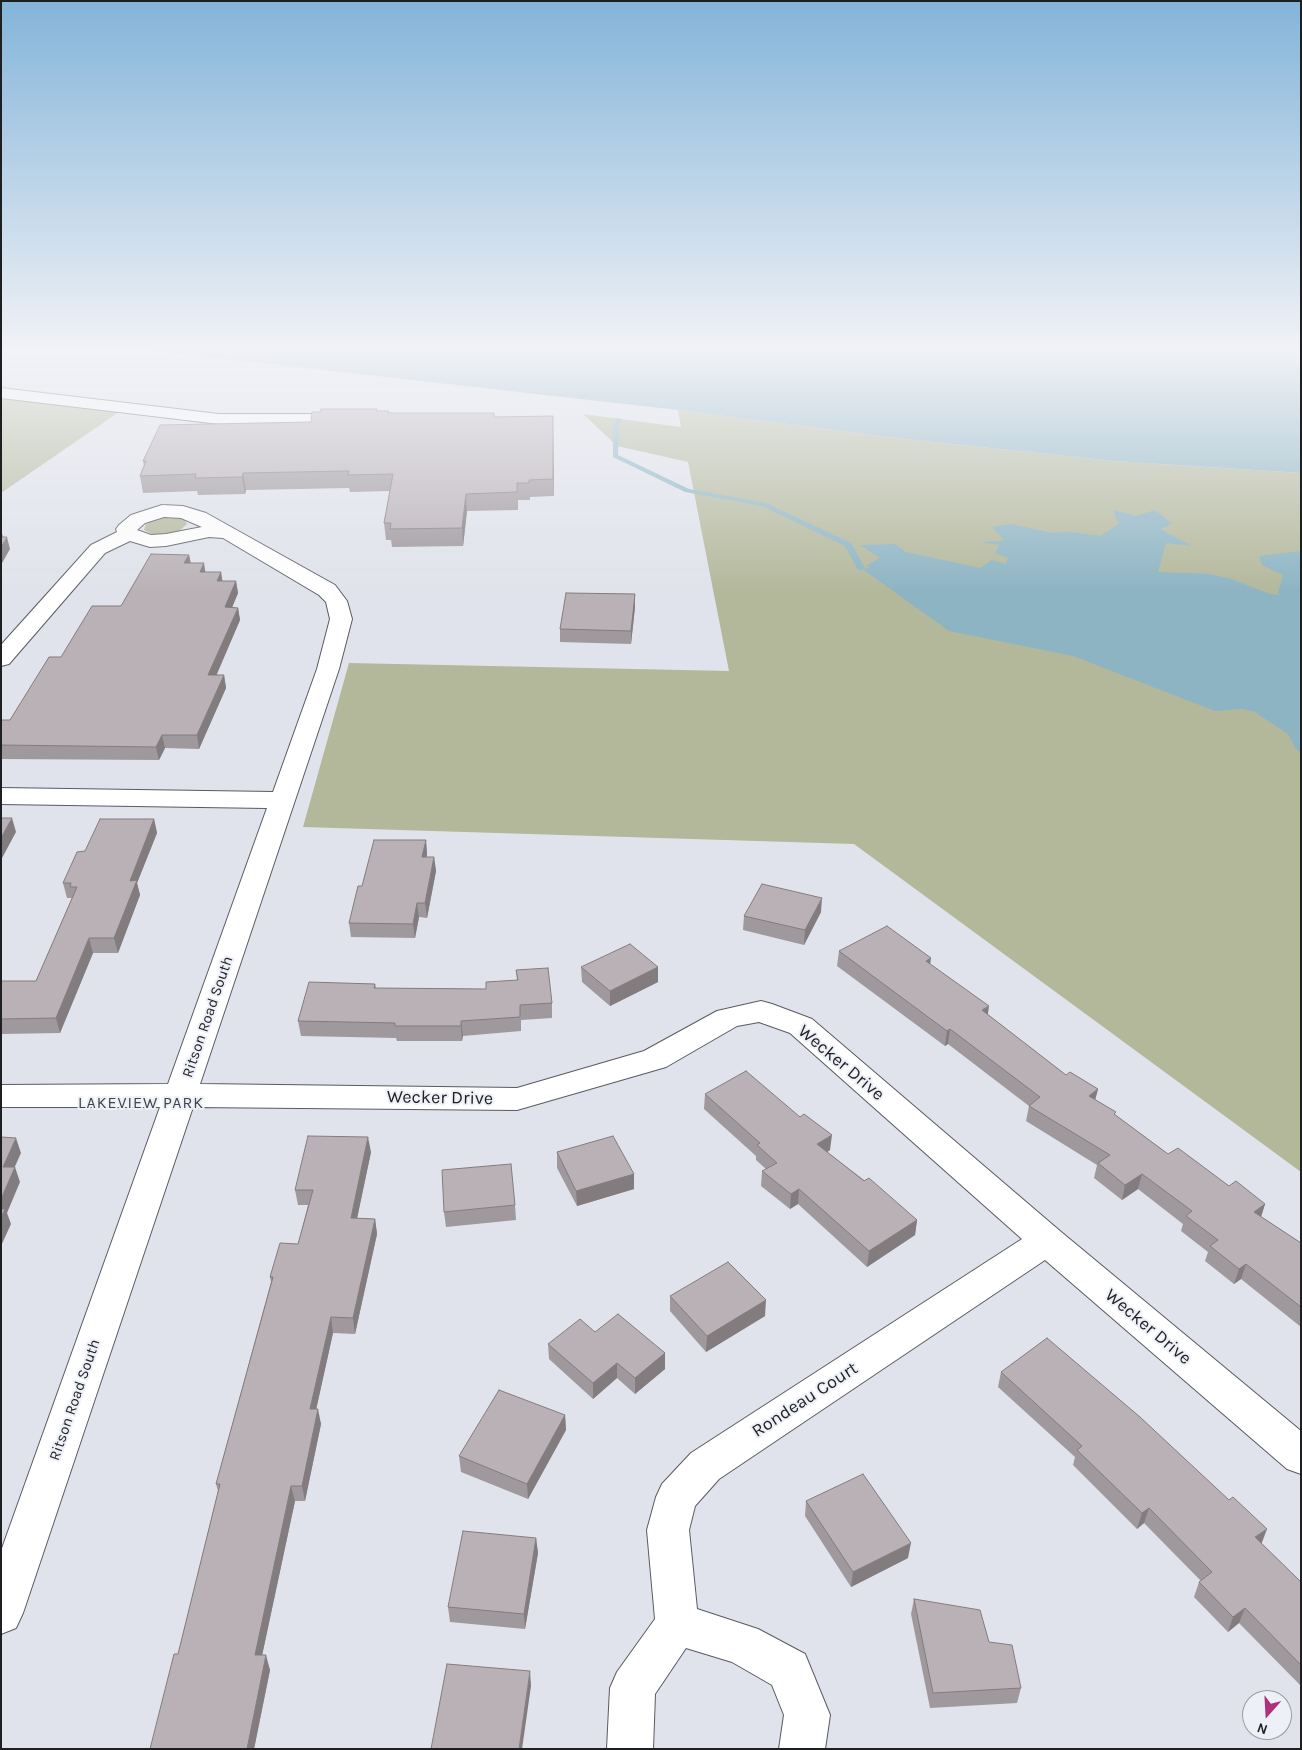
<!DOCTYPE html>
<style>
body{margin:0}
#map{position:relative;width:1302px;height:1750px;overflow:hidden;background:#e0e3eb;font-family:Karla,sans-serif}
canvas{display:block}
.frame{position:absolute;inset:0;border:2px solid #1e1f21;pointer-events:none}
.north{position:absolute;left:1242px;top:1690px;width:50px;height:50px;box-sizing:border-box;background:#eef0f8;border:1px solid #9b9ca2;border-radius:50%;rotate:199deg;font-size:14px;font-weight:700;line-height:20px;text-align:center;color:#1e1f21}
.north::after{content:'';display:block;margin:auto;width:18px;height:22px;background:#b1307b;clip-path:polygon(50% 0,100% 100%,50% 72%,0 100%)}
</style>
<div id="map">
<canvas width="1302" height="1750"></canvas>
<div class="frame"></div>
<div class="north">N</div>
</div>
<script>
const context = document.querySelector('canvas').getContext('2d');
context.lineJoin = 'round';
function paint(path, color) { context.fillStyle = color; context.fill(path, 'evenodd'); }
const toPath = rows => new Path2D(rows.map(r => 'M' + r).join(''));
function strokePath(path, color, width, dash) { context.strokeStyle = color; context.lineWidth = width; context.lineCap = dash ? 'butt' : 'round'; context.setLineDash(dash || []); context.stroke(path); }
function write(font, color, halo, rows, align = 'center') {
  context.font = font + ' Karla,sans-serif'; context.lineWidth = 4; context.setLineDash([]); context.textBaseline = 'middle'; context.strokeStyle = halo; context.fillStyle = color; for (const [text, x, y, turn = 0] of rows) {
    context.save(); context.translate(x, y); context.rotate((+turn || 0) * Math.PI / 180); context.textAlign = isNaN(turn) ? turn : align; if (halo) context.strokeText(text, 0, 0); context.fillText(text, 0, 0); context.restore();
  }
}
const green = toPath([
 [1,397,119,412,1,493],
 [678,410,905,439,1114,461,1301,473,1301,1172,854,844,303,827,349,663,729,671,688,462,617,446,583,414,681,427],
 [161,517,179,518,184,519,187,524,178,532,166,534,152,534,144,530,146,524]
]);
const water = toPath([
 [128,348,1301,348,1301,473,1114,461,905,439,678,410],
 [1114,510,1136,516,1155,510,1172,524,1160,529,1192,546,1166,543,1158,572,1209,574,1232,579,1270,594,1281,595,1278,593,1283,575,1262,565,1259,556,1301,551,1301,752,1296,749,1288,734,1253,711,1241,709,1215,711,1073,656,949,631,861,568,870,568,866,566,880,558,860,545,895,544,906,552,980,568,992,560,1006,564,1008,558,995,553,999,545,979,542,1003,541,1003,539,992,527,1011,524,1053,533,1070,532,1101,536,1120,523,1116,520]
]);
const stream = toPath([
 [617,418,622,419,619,426,618,455,689,489,766,503,851,543,865,568,861,570,858,570,845,546,762,506,685,492,613,457,613,426,617,418]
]);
const minor = toPath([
 [1,388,219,414,348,414,354,415,357,419,354,423,348,424,219,424,1,398,1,388],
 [162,505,183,506,206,513,335,585,347,601,352,619,339,669,200,1084,517,1088,644,1051,717,1011,761,1001,772,1004,812,1019,1060,1231,1301,1431,1301,1474,1287,1469,1045,1260,719,1479,695,1506,689,1530,697,1609,758,1629,805,1654,830,1715,825,1749,779,1749,784,1715,772,1685,732,1662,686,1648,655,1694,653,1749,607,1749,610,1688,617,1672,655,1619,647,1530,656,1497,662,1484,691,1453,1022,1239,790,1033,759,1022,737,1026,666,1067,517,1110,193,1107,23,1613,16,1628,1,1634,1,1551,160,1107,1,1107,1,1085,168,1084,267,808,1,804,1,788,273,792,317,669,330,619,326,602,319,595,223,538,209,537,166,546,150,547,130,541,105,553,9,664,1,666,1,645,91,545,117,532,116,529,119,525,131,515,162,505],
 [164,517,181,518,202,527,166,534,151,535,137,530,145,523,164,517]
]);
const wall = toPath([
 [377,411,389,413,494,413,495,417,553,416,554,496,530,497,530,500,518,500,518,510,467,511,463,546,392,547,391,540,386,540,384,523,390,491,350,492,349,488,246,490,245,494,198,495,197,491,143,493,140,476,144,466,143,461,311,422],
 [189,555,191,563,206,572,221,572,222,581,236,581,238,593,232,607,238,608,240,620,216,675,224,675,226,688,199,749,165,748,159,760,1,759,1,720,10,720,61,657,121,606],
 [635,594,635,607,631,644,560,642,560,629],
 [154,819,157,833,137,883,140,895,118,953,93,953,60,1033,1,1034,1,981,36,981,72,898,67,898,63,883,85,851],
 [426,840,427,857,434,857,436,871,427,918,419,917,415,938,351,937,349,923,362,886],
 [821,912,804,945,743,930,744,916],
 [839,951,930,965,988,1015,1066,1075,1098,1089,1095,1100,1168,1154,1265,1204,1261,1217,1301,1243,1301,1327,1241,1279,1234,1284,1205,1261,1208,1252,1181,1231,1183,1224,1138,1189,1122,1200,1094,1178,1097,1165,1026,1121,1029,1106,948,1044,945,1046,837,966],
 [581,967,658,967,658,982,610,1006,582,982],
 [516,970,552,1003,552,1018,521,1020,521,1031,463,1036,462,1041,397,1041,396,1038,301,1036,298,1021,375,984,376,988,486,989,517,980],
 [705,1094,830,1150,827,1152,917,1220,915,1235,867,1267,798,1204,790,1209,761,1186,762,1171,766,1169,756,1160,756,1156,704,1109],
 [371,1152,357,1218,375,1219,377,1234,355,1334,333,1333,316,1409,321,1424,305,1501,295,1501,262,1655,270,1670,254,1749,150,1749,178,1654,218,1491,216,1484,271,1282,270,1277,298,1244,308,1205,298,1205,295,1190],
 [557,1152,634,1174,634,1189,577,1206,557,1168],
 [515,1205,516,1220,446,1227,444,1212],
 [670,1296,765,1316,706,1352,670,1311],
 [595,1332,665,1353,665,1369,635,1394,617,1378,593,1399,549,1359,548,1344],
 [1001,1372,1261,1543,1301,1582,1301,1686,1239,1623,1228,1632,1194,1597,1199,1582,1201,1581,1144,1523,1137,1529,1073,1465,1075,1457,998,1387],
 [565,1415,566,1430,528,1499,461,1472,459,1456],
 [806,1501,908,1558,851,1587,805,1516],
 [536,1538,538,1553,525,1629,450,1622,448,1607],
 [914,1599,989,1642,1021,1688,1017,1703,930,1708,911,1614]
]);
const shadedWall = toPath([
 [553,416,553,432,554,496,553,479],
 [243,473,246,490,245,494,242,477],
 [466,494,467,511,463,546,462,528],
 [1,529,4,541,1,546],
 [7,537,10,549,1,565,1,547],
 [189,555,191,567,184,563],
 [204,563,206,576,200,572],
 [221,572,223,584,217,581],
 [236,581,238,593,227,620,225,607],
 [635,594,635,607,631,644,631,631],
 [238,608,240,620,211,688,208,675],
 [224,675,226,688,199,749,197,735],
 [162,735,165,748,159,760,156,747],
 [12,818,16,832,1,860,1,838],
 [154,819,157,833,137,883,140,895,118,953,114,938,130,881],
 [426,840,427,854,424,871,422,857],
 [434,857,436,871,427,918,425,903],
 [822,898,821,912,804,945,805,930],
 [417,903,419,917,415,938,413,924],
 [89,938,93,953,60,1033,56,1018],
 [931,958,929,973,926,961],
 [658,967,658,982,610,1006,610,991],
 [989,1006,987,1021,982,1010],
 [461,1021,463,1036,462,1041,461,1026],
 [950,1029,948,1044,945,1046,947,1031],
 [1098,1089,1094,1104,1089,1096],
 [832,1135,830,1150,816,1160,817,1144],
 [368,1137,371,1152,354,1233,351,1218],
 [16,1138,21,1153,8,1182,3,1167],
 [15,1167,20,1182,7,1213,11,1224,1,1246,1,1199],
 [634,1174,634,1189,577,1206,576,1191],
 [1142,1174,1138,1189,1122,1200,1125,1185],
 [799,1189,798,1204,790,1209,791,1194],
 [1265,1204,1260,1220,1254,1212],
 [375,1219,377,1234,355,1334,353,1318],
 [917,1220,915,1235,867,1267,869,1251],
 [1246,1264,1241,1279,1234,1284,1239,1269],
 [766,1300,765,1316,706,1352,707,1336],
 [331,1317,333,1333,313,1424,310,1409],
 [665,1353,665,1369,635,1394,635,1378],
 [617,1363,617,1378,593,1399,593,1383],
 [318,1409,321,1424,305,1501,302,1486],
 [565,1415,566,1430,528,1499,527,1484],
 [291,1486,295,1501,259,1670,255,1655],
 [1149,1508,1144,1523,1137,1529,1142,1513],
 [1267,1529,1261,1545,1255,1537],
 [536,1538,538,1553,525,1629,524,1614],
 [911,1543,908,1558,851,1587,853,1572],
 [1245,1608,1239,1623,1228,1632,1233,1617],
 [266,1655,270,1670,254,1749,247,1749],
 [530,1671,531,1686,522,1749,519,1749]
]);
const building = toPath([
 [321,409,377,409,376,411,389,411,388,413,494,413,494,417,553,416,553,479,529,480,529,483,517,483,517,492,466,494,462,528,390,529,391,523,384,523,393,474,348,475,349,471,243,473,242,477,195,478,196,474,140,476,146,461,143,461,160,425,311,422,312,412,320,412,321,409],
 [1,537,7,537,1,547,1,537],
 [151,554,189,555,184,563,204,563,200,572,221,572,217,581,236,581,225,607,238,608,208,675,224,675,197,735,162,735,156,747,1,745,1,720,10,720,49,657,61,657,92,606,121,606,151,554],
 [566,593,635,594,631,631,560,629,566,593],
 [1,818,12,818,1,838,1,818],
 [100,819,154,819,130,881,137,880,114,938,89,938,56,1018,1,1019,1,981,36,981,77,887,70,887,71,883,63,883,77,852,85,851,100,819],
 [374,840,426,840,422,857,434,857,425,903,417,903,413,924,349,923,358,886,362,886,374,840],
 [762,884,822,898,805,930,744,916,762,884],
 [887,926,931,958,926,961,989,1006,982,1010,1066,1075,1070,1072,1098,1089,1089,1096,1116,1112,1114,1114,1168,1154,1178,1148,1229,1186,1236,1181,1265,1204,1254,1212,1301,1243,1301,1307,1246,1264,1239,1269,1210,1246,1218,1240,1186,1216,1192,1211,1142,1174,1125,1185,1098,1163,1110,1155,1029,1106,1040,1097,950,1029,947,1031,839,951,887,926],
 [630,944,658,967,610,991,581,967,630,944],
 [548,968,552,1003,520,1005,520,1017,461,1021,461,1026,395,1026,395,1023,298,1021,309,982,375,984,374,988,486,989,486,982,518,980,516,970,548,968],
 [746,1071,800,1117,804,1114,832,1135,817,1144,864,1181,869,1178,917,1220,869,1251,799,1189,791,1194,762,1171,777,1163,757,1145,760,1143,705,1094,746,1071],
 [308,1136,368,1137,351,1218,375,1219,353,1318,331,1317,310,1409,318,1409,302,1486,291,1486,255,1655,266,1655,247,1749,150,1749,174,1654,178,1654,220,1484,216,1484,273,1277,270,1277,280,1243,298,1244,313,1190,295,1190,308,1136],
 [613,1136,634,1174,576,1191,557,1152,613,1136],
 [1,1137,16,1138,3,1167,15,1167,1,1199,1,1137],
 [511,1164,515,1205,444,1212,442,1170,511,1164],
 [1,1209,5,1209,1,1218,1,1209],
 [728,1262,766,1300,707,1336,670,1296,728,1262],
 [618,1314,665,1353,635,1378,617,1363,593,1383,548,1344,580,1319,595,1332,618,1314],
 [1047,1338,1140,1417,1229,1500,1233,1497,1267,1529,1255,1537,1301,1582,1301,1665,1245,1608,1233,1617,1199,1582,1212,1572,1149,1508,1142,1513,1077,1450,1082,1446,1001,1372,1047,1338],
 [499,1390,565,1415,527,1484,459,1456,499,1390],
 [863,1474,911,1543,853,1572,806,1501,863,1474],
 [463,1531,536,1538,524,1614,448,1607,463,1531],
 [914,1599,980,1610,989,1642,1012,1645,1021,1688,933,1693,914,1599],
 [447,1664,530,1671,519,1749,431,1749,447,1664]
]);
const streetNames = [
 ["Ritson Road South",208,1017,-71],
 ["Ritson Road South",75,1400,-71]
];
const neighbourhoodNames = [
 ["LAKEVIEW PARK",141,1103]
];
const nearStreetnames = [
 ["Wecker Drive",841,1063,40],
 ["Wecker Drive",440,1098,1],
 ["Wecker Drive",1148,1327,40],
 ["Rondeau Court",805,1400,-33]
];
paint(green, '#b3b89b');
paint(water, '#8db4c3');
paint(stream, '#8db4c3');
strokePath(minor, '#595b61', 2);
paint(minor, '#fff');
paint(wall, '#9f989d');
paint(shadedWall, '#827c7f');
paint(building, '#b9b1b6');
strokePath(building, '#827c7f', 1);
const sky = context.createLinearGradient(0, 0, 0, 593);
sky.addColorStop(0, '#83b4d9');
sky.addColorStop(0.59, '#f1f2f6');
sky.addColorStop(1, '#f1f2f600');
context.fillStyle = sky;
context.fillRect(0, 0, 1302, 593);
write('15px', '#1e1f21', '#eef0f8', streetNames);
context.letterSpacing = '1px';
write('16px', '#41444a', '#eef0f8', neighbourhoodNames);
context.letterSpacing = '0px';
write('18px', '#1e1f21', '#eef0f8', nearStreetnames);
</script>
